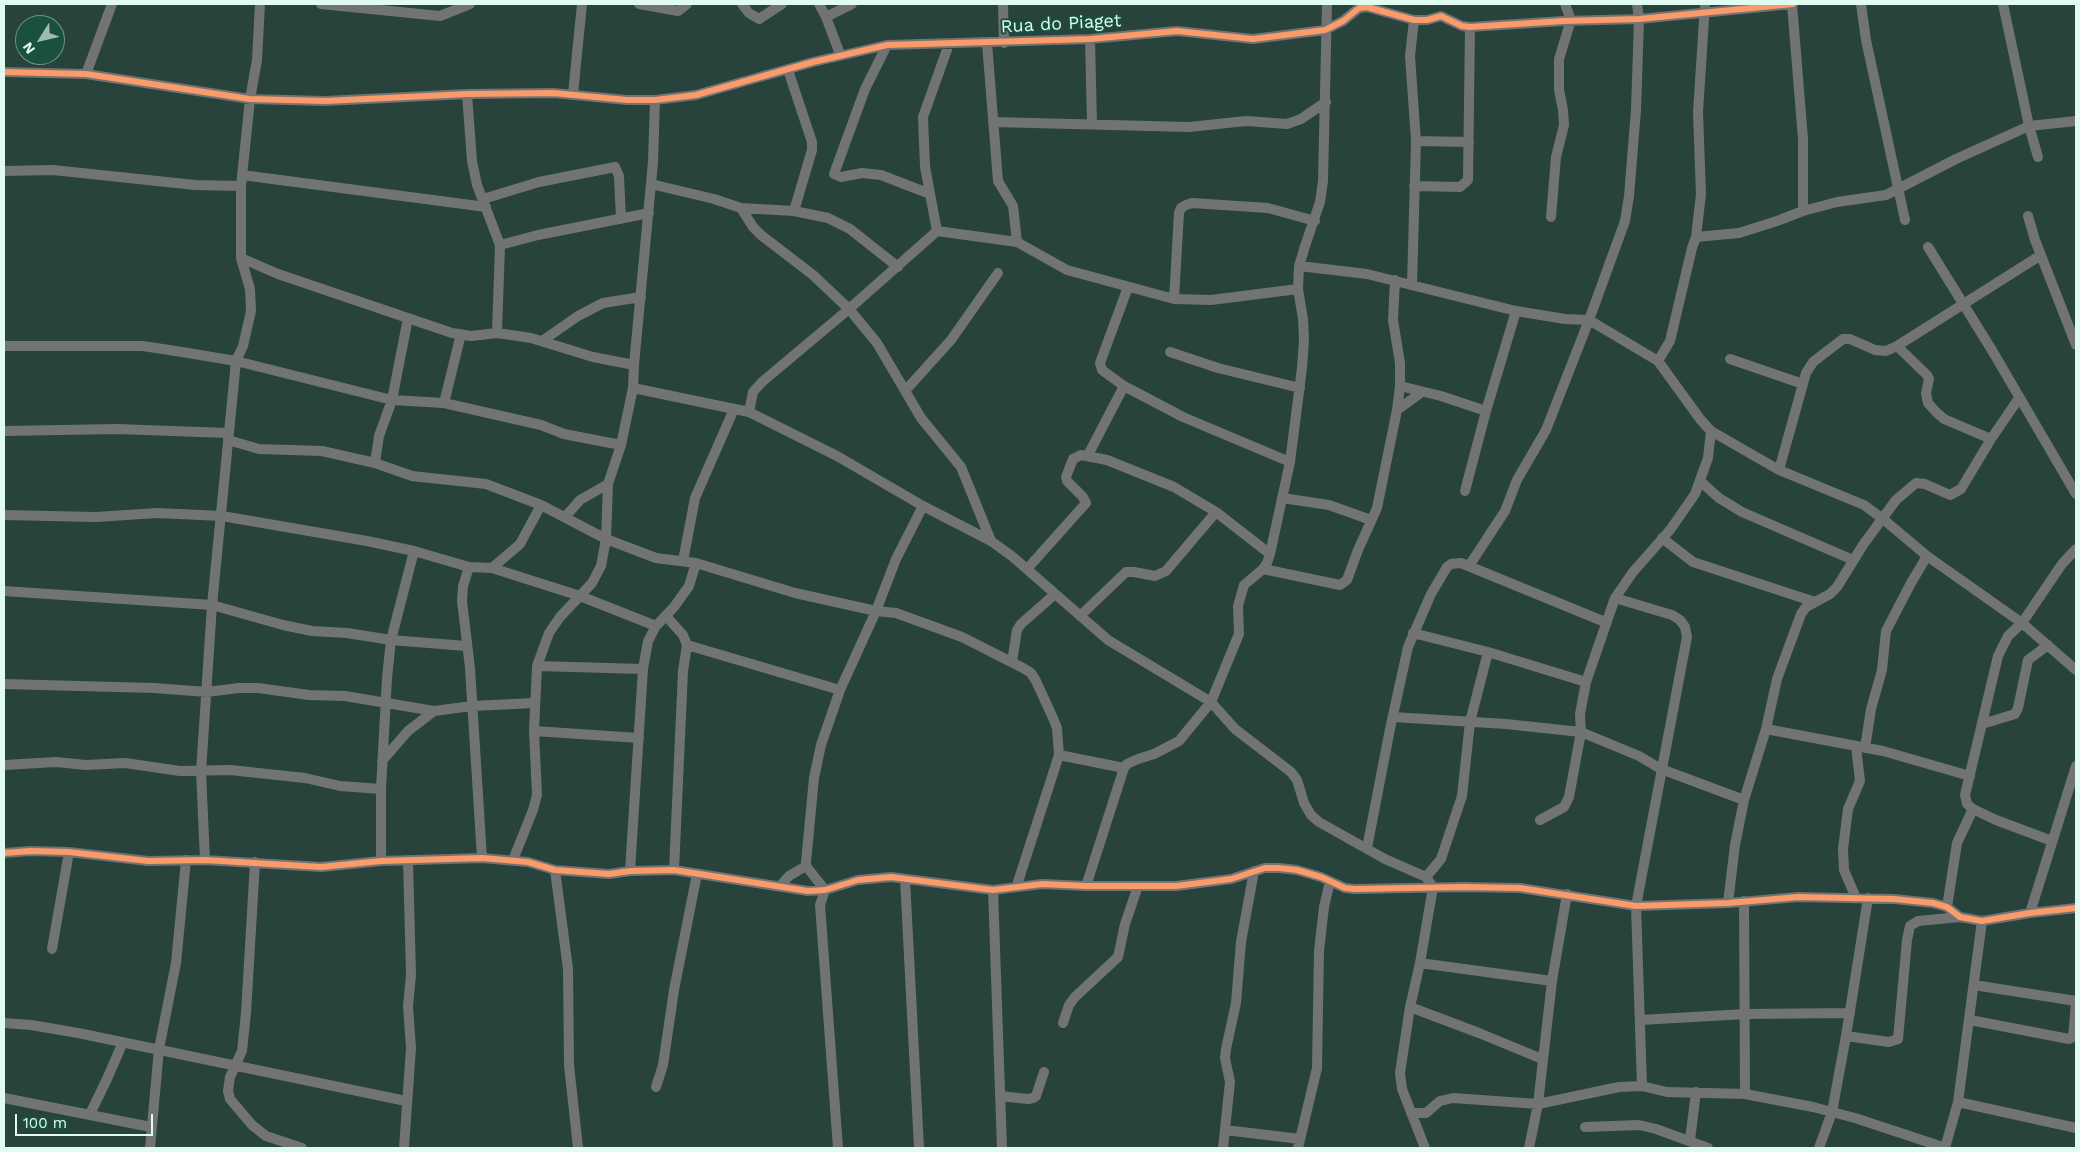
<!DOCTYPE html>
<style>
body{margin:0}
#map{position:relative;width:2080px;height:1152px;overflow:hidden;background:#27433b;font-family:"Work Sans",sans-serif}
canvas{display:block}
.frame{position:absolute;inset:0;border:5px solid #e0fbf0;pointer-events:none}
.north{position:absolute;left:15px;top:15px;width:50px;height:50px;box-sizing:border-box;background:#1a5040;border:1px solid #699486;border-radius:50%;rotate:234deg;font-size:14px;font-weight:700;line-height:20px;text-align:center;color:#e0fbf0}
.north::after{content:'';display:block;margin:auto;width:18px;height:22px;background:#9fbbb1;clip-path:polygon(50% 0,100% 100%,50% 72%,0 100%)}
.scale{position:absolute;left:15px;top:1114px;width:138px;height:22px;box-sizing:border-box;border:2px solid #e0fbf0;border-top:0;padding-left:6px;font-size:15px;line-height:18px;white-space:nowrap;color:#e0fbf0;-webkit-text-stroke:4px #1a5040;paint-order:stroke}
</style>
<div id="map">
<canvas width="2080" height="1152"></canvas>
<div class="frame"></div>
<div class="north">N</div>
<div class="scale">100 m</div>
</div>
<script>
const context = document.querySelector('canvas').getContext('2d');
context.lineJoin = 'round';
const toPath = rows => new Path2D(rows.map(r => 'M' + r).join(''));
function strokePath(path, color, width, dash) { context.strokeStyle = color; context.lineWidth = width; context.lineCap = dash ? 'butt' : 'round'; context.setLineDash(dash || []); context.stroke(path); }
function write(font, color, halo, rows, align = 'center') {
  context.font = font + ' "Work Sans",sans-serif'; context.lineWidth = 4; context.setLineDash([]); context.textBaseline = 'middle'; context.strokeStyle = halo; context.fillStyle = color; for (const [text, x, y, turn = 0] of rows) {
    context.save(); context.translate(x, y); context.rotate((+turn || 0) * Math.PI / 180); context.textAlign = isNaN(turn) ? turn : align; if (halo) context.strokeText(text, 0, 0); context.fillText(text, 0, 0); context.restore();
  }
}
const street = toPath([
 [321,4,440,16,470,4],
 [639,4,678,11,687,4],
 [742,4,749,13,759,19,782,4],
 [819,4,826,17,840,54],
 [1003,4,1004,43],
 [1792,4,1803,139,1803,211],
 [1861,4,1866,40,1905,220],
 [2003,4,2029,126,2038,157],
 [826,17,852,4],
 [1090,39,1092,124],
 [987,43,998,181,1013,206,1017,242],
 [887,45,865,89,834,174,841,177,862,173,881,175,930,194],
 [788,70,812,142,812,150,794,211],
 [4,72,86,74,250,99,325,101,467,94,553,93,627,100,655,100,696,95,813,62,887,45,1090,39,1177,31,1253,39,1325,30,1343,21,1359,8,1367,7,1414,20,1427,20,1441,16,1462,26,1470,27,1563,21,1639,19,1793,4],
 [86,74,112,4],
 [467,94,472,161,477,185,500,245,538,235,649,213],
 [573,94,582,4],
 [993,122,1189,127,1246,121,1287,124,1301,119,1326,102],
 [1416,141,1469,142],
 [4,171,53,170,195,185,241,186],
 [242,175,486,207],
 [651,184,714,199,741,208,753,227,761,235,813,275,849,309,877,343,921,418,961,467,991,541],
 [1414,186,1460,187,1468,180,1470,27],
 [483,199,539,182,615,167,619,176,621,219],
 [741,208,794,211,828,218,850,229,898,267],
 [2028,216,2035,240,2076,345],
 [1551,217,1556,157,1564,125,1563,110,1559,90,1559,59,1571,20,1565,4],
 [937,231,1017,242,1067,270,1174,299,1211,300,1298,289],
 [1696,237,1701,194,1698,112,1705,4],
 [1928,247,1993,352,2076,494],
 [241,258,278,274,452,333,471,336,497,333,531,338,593,357,634,365],
 [1299,266,1367,274,1516,311,1565,319,1589,320,1625,221,1629,196,1636,110,1639,19,1637,4],
 [1412,285,1416,141,1410,56,1414,20],
 [1128,287,1100,363,1102,370,1124,386,1183,417,1290,462],
 [1174,299,1179,213,1181,208,1186,205,1192,203,1268,208,1315,221],
 [497,333,500,245],
 [542,341,578,316,603,303,641,297],
 [4,346,143,346,182,352,236,361,392,400,444,403,541,425,564,434,621,445],
 [1897,346,1927,375,1929,379,1926,393,1928,403,1936,412,1944,419,1991,439],
 [1170,352,1218,368,1300,388],
 [1730,359,1803,384],
 [1658,361,1670,341,1692,248,1696,237,1739,233,1777,221,1803,211,1837,202,1886,195,1956,159,2029,126,2076,121],
 [1400,386,1441,396,1486,411],
 [633,388,749,412,837,456,923,506,991,541,1013,557,1108,640,1211,702,1235,729,1291,772,1297,780,1304,803,1311,815,1319,822,1385,859,1426,877,1433,887,1420,963,1410,1007,1400,1073,1402,1089,1425,1148],
 [905,391,951,340,998,273],
 [444,403,461,334],
 [1397,410,1422,392],
 [749,412,753,392,762,382,849,309,937,231,925,167,923,117,949,44],
 [4,431,117,429,228,433],
 [228,440,259,449,322,451,375,463,412,476,486,484,541,505,606,539,656,558,696,563,795,593,876,611,896,613,962,637,1023,668,1031,673,1036,681,1053,718,1057,728,1059,755,1017,885],
 [1088,455,1124,386],
 [375,463,379,436,392,400,408,318],
 [1779,470,1806,373,1813,362,1843,339,1850,339,1875,350,1886,351,1897,346,2041,255],
 [1700,481,1719,498,1742,512,1853,560],
 [1465,491,1486,411,1516,311],
 [1282,498,1329,505,1371,520],
 [4,515,96,517,157,513,222,516,367,541,414,551,469,567,492,568,580,596,656,626],
 [565,517,580,500,608,484],
 [1662,538,1693,562,1815,602],
 [683,561,695,498,734,409],
 [1469,566,1505,511,1517,480,1546,430,1589,320,1658,361,1700,419,1711,431,1779,470,1864,505,1883,519,1927,556,2022,623,2076,670],
 [469,567,463,586,462,601,470,668,482,858],
 [492,568,520,544,541,505],
 [1027,569,1086,503,1083,497,1067,481,1066,477,1073,459,1081,455,1107,460,1174,487,1216,512,1270,554],
 [1263,569,1340,585,1347,580,1358,550,1377,508,1397,410,1400,386,1400,363,1393,320,1395,280],
 [4,591,212,605,283,625,312,631,347,633,391,640,466,646],
 [1615,598,1672,615,1680,620,1685,627,1687,637,1636,906,1642,1086],
 [666,616,683,635,687,645,683,671,674,870],
 [1080,616,1126,572,1134,572,1155,576,1166,571,1216,512],
 [1413,633,1488,652,1586,682],
 [687,645,840,690],
 [1012,662,1017,630,1021,624,1055,594],
 [537,666,643,669],
 [4,684,154,688,207,692,239,688,258,688,309,695,345,696,434,711,472,706,535,703],
 [1393,717,1506,724,1581,732,1639,756,1661,769,1744,800,1735,845,1728,903],
 [1982,724,2015,714,2018,708,2028,660,2048,645],
 [1766,729,1883,751,1970,776],
 [534,731,639,738],
 [1865,748,1871,709,1882,670,1886,631,1911,583,1927,556],
 [1059,755,1124,768],
 [382,761,408,731,434,711],
 [4,765,56,762,86,765,125,763,180,771,230,770,305,778,340,786,381,789],
 [1744,800,1766,729,1777,679,1801,614,1806,607,1830,594,1837,587,1863,545,1896,500,1916,483,1925,484,1950,495,1961,489,1991,439,2019,398],
 [1540,820,1564,807,1569,797,1581,732,1580,714,1586,682,1615,598,1633,572,1670,530,1695,494,1708,458,1711,431],
 [2052,841,1996,820,1973,809,1967,804,1965,795,1998,656,2008,636,2022,623,2062,564,2076,549],
 [1367,848,1390,729,1408,647,1431,594,1447,567,1451,564,1461,563,1605,622],
 [4,853,30,851,69,852,148,861,205,860,321,867,381,861,482,858,528,862,555,870,609,874,630,871,674,870,808,891,825,890,858,880,891,877,993,890,1042,884,1086,886,1176,886,1231,879,1265,868,1279,868,1297,870,1321,877,1345,888,1354,889,1464,887,1520,888,1636,906,1728,903,1798,897,1894,899,1933,903,1947,907,1960,917,1982,921,2030,913,2076,908],
 [205,860,201,772,212,605,236,361,243,346,251,311,250,289,241,258,241,186,250,99,257,60,260,4],
 [513,860,533,810,537,795,534,731,537,666,549,633,560,617,592,583,601,566,606,539,608,484,621,445,633,388,634,365,653,162,655,100],
 [381,861,381,789,387,678,391,640,414,551],
 [255,862,246,1013,242,1051,230,1077,228,1091,230,1099,252,1125,266,1136,302,1148],
 [555,870,568,969,569,1065,578,1148],
 [630,871,643,669,648,641,656,626,674,607,689,586,696,563],
 [1426,877,1441,859,1462,796,1470,722,1488,652],
 [905,879,919,1148],
 [780,886,789,876,806,866],
 [1086,886,1124,768,1127,764,1138,759,1154,754,1179,741,1211,702,1239,634,1238,606,1244,585,1263,569,1267,563,1270,554,1290,462,1302,368,1304,340,1303,319,1298,289,1299,266,1305,246,1320,202,1323,181,1327,4],
 [993,890,1002,1148],
 [1856,898,1844,870,1843,849,1848,809,1860,781,1856,746],
 [1744,901,1745,1094],
 [1947,907,1957,843,1973,809],
 [2030,913,2076,766],
 [52,949,69,852],
 [1420,963,1552,981],
 [1974,985,2076,1001],
 [1410,1007,1479,1033,1542,1059],
 [1640,1020,1746,1014,1850,1013],
 [1970,1020,2069,1039,2073,1037,2076,1003],
 [4,1023,31,1025,78,1033,406,1101],
 [1063,1023,1069,1005,1075,997,1118,957,1125,924,1138,886],
 [1846,1036,1889,1042,1898,1039,1907,940,1910,926,1918,921,1960,917],
 [656,1087,663,1065,674,990,697,874],
 [1000,1096,1028,1099,1033,1098,1036,1096,1044,1072],
 [4,1098,151,1127],
 [1958,1102,2076,1128],
 [1411,1113,1426,1113,1440,1101,1453,1098,1538,1104,1619,1087,1642,1086,1667,1092,1745,1094,1813,1107,1855,1118,1946,1148],
 [90,1114,107,1079,123,1042],
 [1585,1127,1639,1125,1656,1129,1708,1148],
 [1225,1130,1300,1139],
 [1690,1140,1696,1092],
 [150,1148,159,1049,176,963,186,860],
 [404,1148,411,1048,408,1006,411,975,408,860],
 [838,1148,820,905,825,890,806,866,806,862,814,778,821,745,840,690,876,611,896,559,923,506],
 [1223,1148,1230,1082,1225,1058,1226,1049,1236,1003,1241,942,1254,871],
 [1298,1148,1317,1068,1319,951,1324,907,1330,881],
 [1529,1148,1538,1104,1552,981,1567,894],
 [1819,1148,1832,1112,1846,1036,1868,898],
 [1945,1148,1958,1102,1982,921]
]);
const cycleway = toPath([
 [4,72,86,74,250,99,325,101,467,94,553,93,627,100,655,100,696,95,813,62,887,45,1090,39,1177,31,1253,39,1325,30,1343,21,1359,8,1367,7,1414,20,1427,20,1441,16,1462,26,1470,27,1563,21,1639,19,1793,4],
 [4,853,30,851,69,852,148,861,205,860,321,867,381,861,482,858,528,862,555,870,609,874,630,871,674,870,808,891,825,890,858,880,891,877,993,890,1042,884,1086,886,1176,886,1231,879,1265,868,1279,868,1297,870,1321,877,1345,888,1354,889,1464,887,1520,888,1636,906,1728,903,1798,897,1894,899,1933,903,1947,907,1960,917,1982,921,2030,913,2076,908]
]);
const streetNames = [
 ["Rua do Piaget",1061,24,-3]
];
strokePath(street, '#727375', 10);
strokePath(cycleway, '#fa9b69', 6);
write('18px', '#e0fbf0', '#1a5040', streetNames);
</script>
